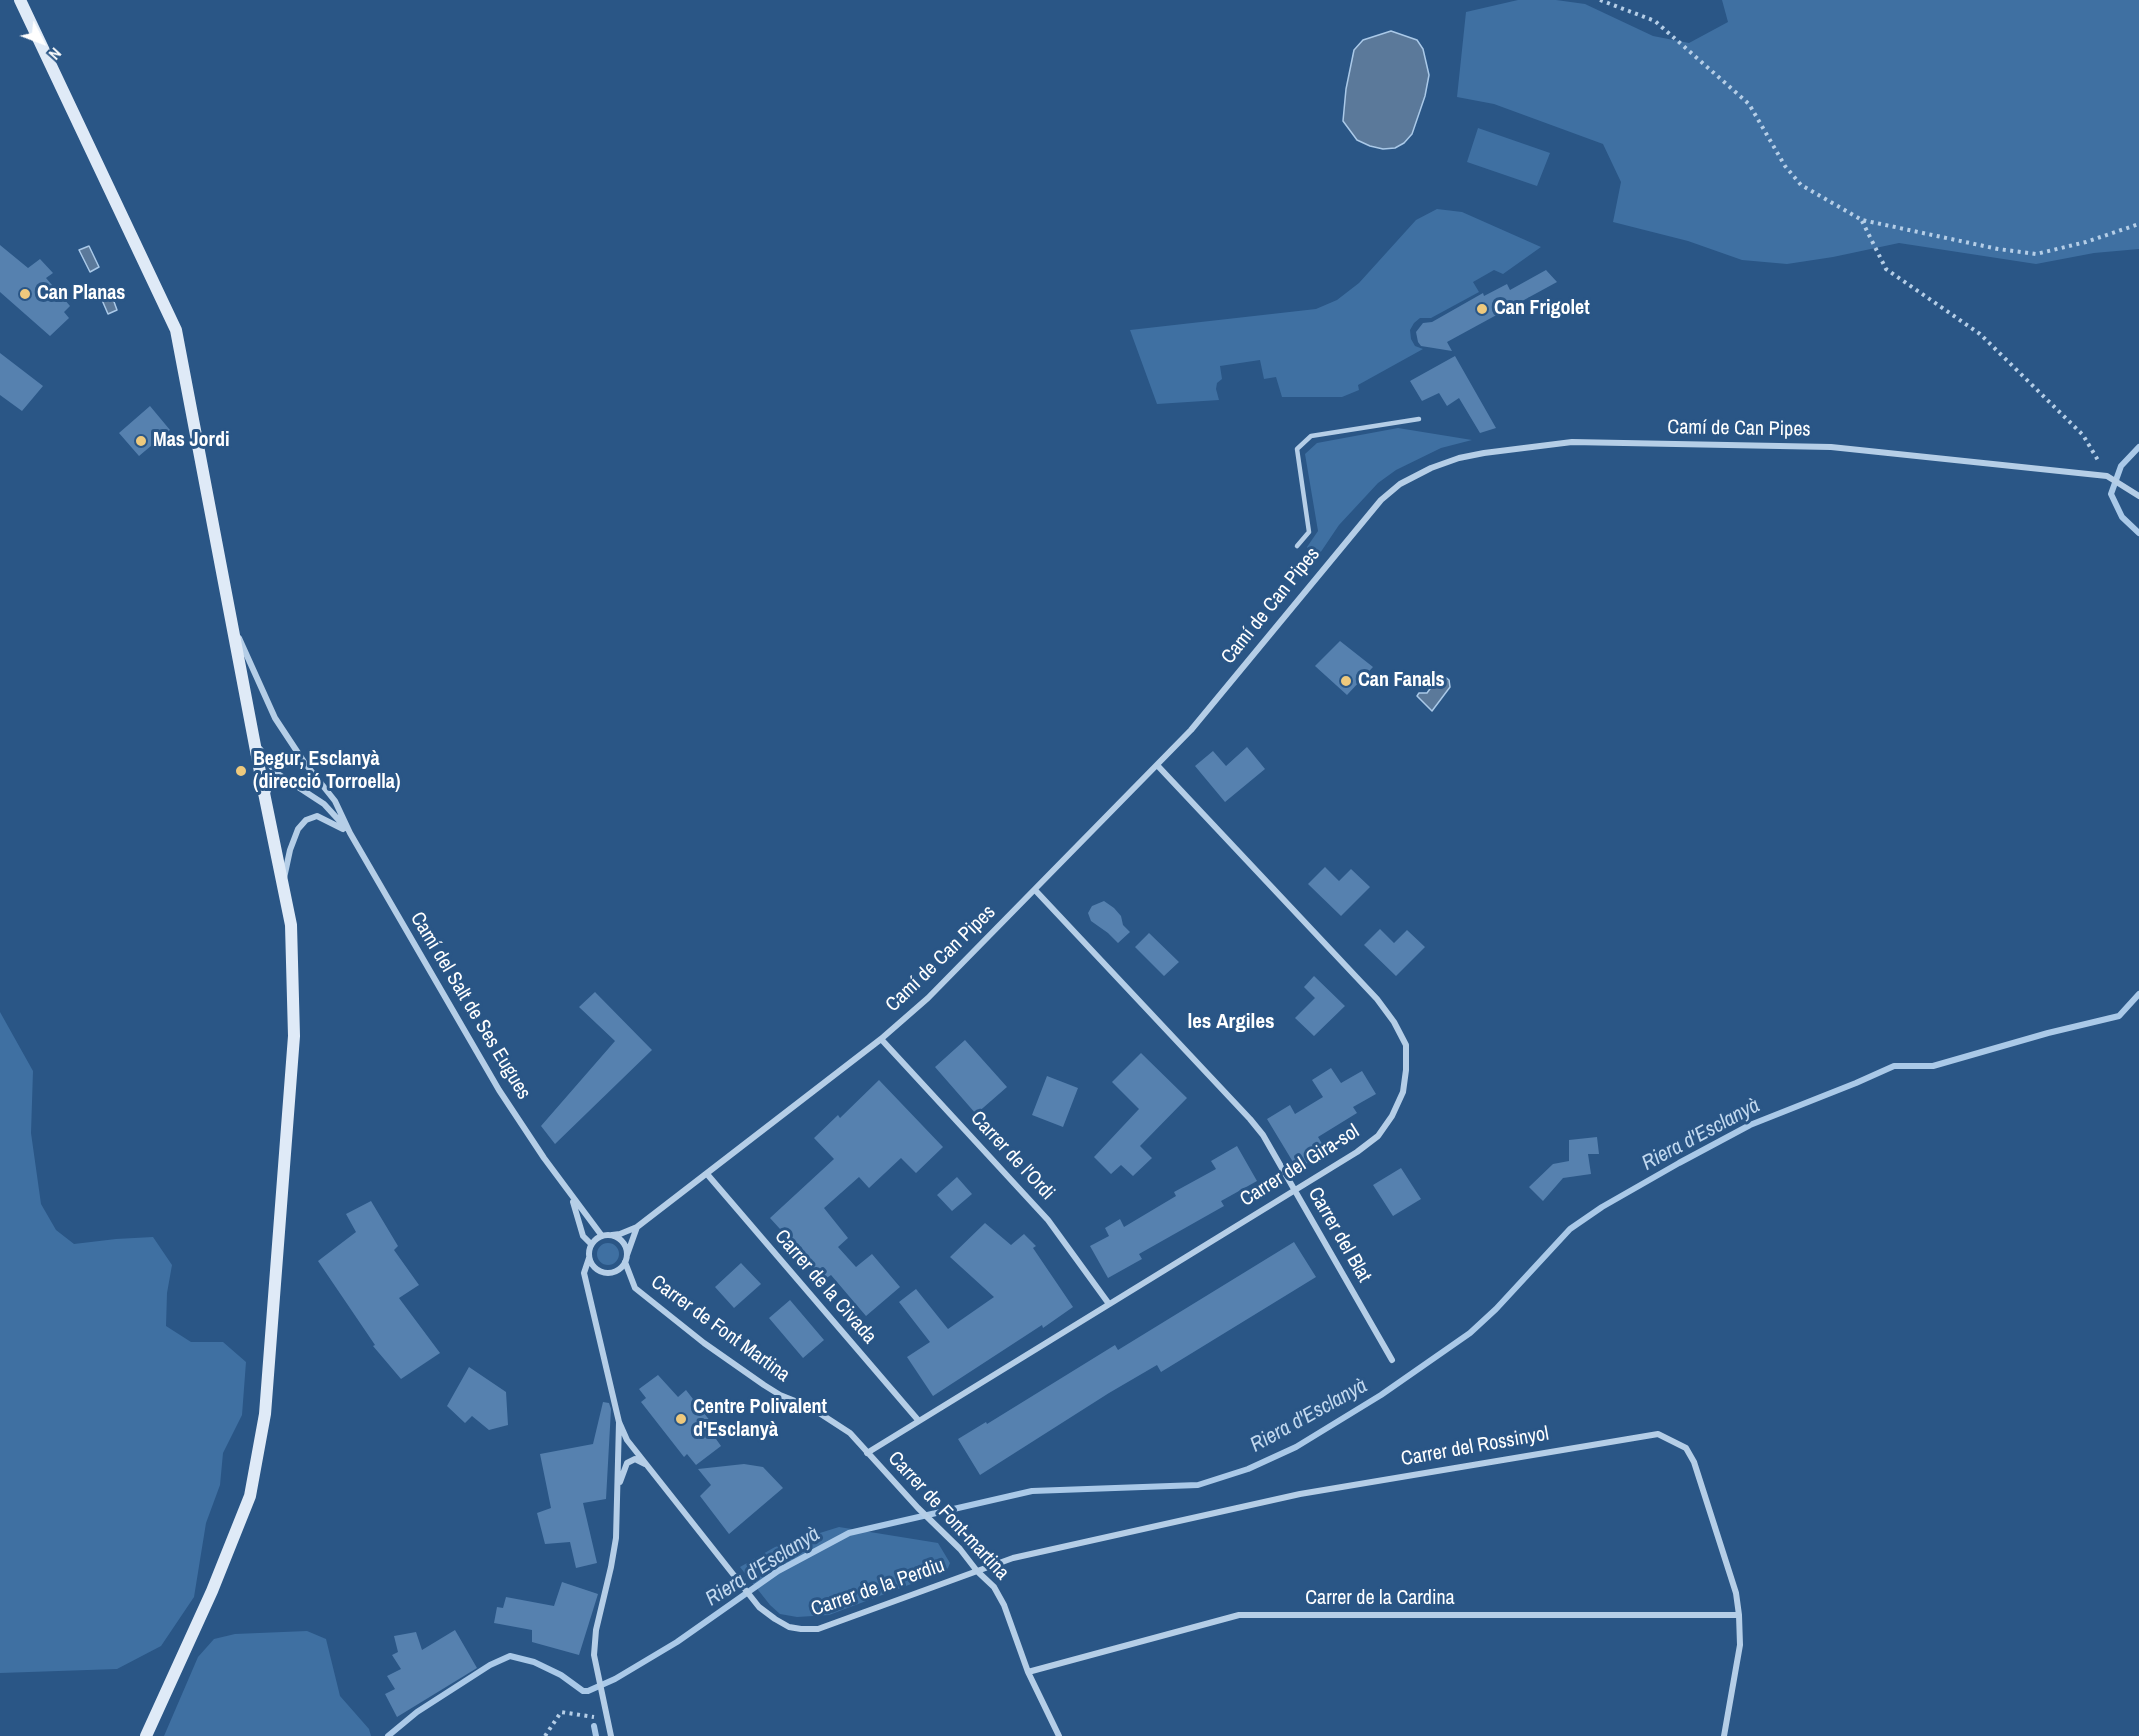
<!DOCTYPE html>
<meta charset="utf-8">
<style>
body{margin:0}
#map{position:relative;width:2139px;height:1736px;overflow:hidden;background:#2a5686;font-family:"Archivo Narrow",sans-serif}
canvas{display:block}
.north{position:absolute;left:12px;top:12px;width:60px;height:60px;-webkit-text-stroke:4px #2a5686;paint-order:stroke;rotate:132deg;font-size:16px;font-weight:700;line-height:24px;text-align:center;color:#fff}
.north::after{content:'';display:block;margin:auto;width:21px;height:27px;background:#fff;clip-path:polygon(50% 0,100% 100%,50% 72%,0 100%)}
</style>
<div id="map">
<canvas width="2139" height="1736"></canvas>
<div class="north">N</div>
</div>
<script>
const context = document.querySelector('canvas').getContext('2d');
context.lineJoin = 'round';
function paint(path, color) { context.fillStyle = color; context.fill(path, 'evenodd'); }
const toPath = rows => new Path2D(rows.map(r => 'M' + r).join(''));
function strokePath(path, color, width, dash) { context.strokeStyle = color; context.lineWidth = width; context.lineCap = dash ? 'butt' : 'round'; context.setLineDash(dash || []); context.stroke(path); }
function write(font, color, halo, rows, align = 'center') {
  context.font = font + ' "Archivo Narrow",sans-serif'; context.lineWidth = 6; context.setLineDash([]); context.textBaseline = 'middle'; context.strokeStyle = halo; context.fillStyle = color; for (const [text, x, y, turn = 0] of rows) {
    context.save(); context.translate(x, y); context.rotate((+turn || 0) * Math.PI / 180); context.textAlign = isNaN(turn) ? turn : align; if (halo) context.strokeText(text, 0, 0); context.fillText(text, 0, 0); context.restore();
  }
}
const green = toPath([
 [1518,0,1556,0,1585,4,1653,36,1689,43,1728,22,1722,0,2139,0,2139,249,2094,253,2036,264,1899,243,1833,257,1787,264,1742,260,1688,241,1613,222,1621,182,1603,144,1494,104,1457,97,1466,12],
 [1478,128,1550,153,1537,186,1467,162],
 [1437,209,1462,212,1541,247,1503,274,1494,270,1473,282,1479,292,1431,318,1420,318,1414,323,1410,330,1411,339,1415,346,1423,349,1358,385,1359,390,1342,397,1282,397,1276,377,1264,379,1260,360,1220,366,1222,379,1217,383,1216,389,1219,400,1157,404,1130,330,1316,309,1337,300,1359,283,1416,220],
 [1398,428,1472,440,1441,448,1396,470,1378,483,1339,525,1314,562,1307,547,1318,531,1305,454,1317,443],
 [0,1012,33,1071,31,1133,41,1204,56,1230,74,1244,116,1239,153,1237,172,1265,167,1293,166,1326,191,1342,223,1342,246,1362,242,1415,223,1453,220,1485,206,1523,194,1597,161,1646,117,1669,0,1673],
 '597 1254a11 11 0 1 1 22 0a11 11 0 1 1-22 0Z',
 [839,1527,938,1543,950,1563,948,1568,943,1572,829,1615,797,1617,780,1614,770,1605,740,1567,775,1547],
 [307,1631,326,1639,340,1696,369,1729,371,1736,164,1736,198,1657,214,1639,235,1634]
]);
const water = toPath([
 [1391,31,1417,40,1423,49,1429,75,1425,96,1412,134,1404,143,1395,148,1383,149,1370,146,1357,140,1343,121,1346,89,1354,50,1363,40,1391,31],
 [89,246,99,267,90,272,79,250,89,246],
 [109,288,117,310,108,314,99,293,109,288],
 [1444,676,1449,680,1450,687,1432,711,1417,696,1419,693,1427,693,1437,679,1444,676]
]);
const stream = toPath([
 [2139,447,2121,466,2111,494,2122,517,2139,533],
 [594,1726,596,1736],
 [388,1736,417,1712,490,1665,510,1656,534,1662,561,1675,583,1691,588,1691,615,1679,677,1642,778,1571,849,1533,1032,1491,1198,1485,1248,1469,1296,1447,1381,1395,1470,1333,1496,1309,1570,1229,1602,1207,1679,1163,1750,1125,1856,1083,1894,1066,1933,1066,2048,1033,2119,1016,2139,994]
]);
const building = toPath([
 [0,245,28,268,40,259,53,273,46,278,70,306,64,312,69,318,50,336,0,292],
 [1546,270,1557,282,1447,342,1452,351,1421,346,1418,342,1416,332,1423,323,1432,322,1483,293,1484,296,1507,284,1510,290],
 [0,353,43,386,22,411,0,395],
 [1455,356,1496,428,1480,433,1459,398,1447,406,1439,393,1422,401,1410,381],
 [150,406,170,430,139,456,119,433],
 [1340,641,1373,667,1347,695,1315,666],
 [1247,747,1265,769,1225,802,1195,766,1213,751,1226,766],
 [1325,867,1339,881,1351,869,1370,887,1341,916,1308,884],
 [1104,901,1114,908,1121,916,1123,925,1130,932,1118,943,1108,933,1091,921,1088,913,1092,906],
 [1380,929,1394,943,1407,930,1425,947,1396,976,1364,945],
 [1149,933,1179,962,1164,976,1135,947],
 [1314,976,1345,1006,1314,1036,1295,1018,1315,998,1304,987],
 [595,992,652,1050,555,1144,541,1126,615,1041,579,1007],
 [965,1040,1007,1087,976,1114,935,1067],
 [1141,1053,1187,1098,1140,1146,1152,1158,1133,1176,1121,1165,1111,1174,1094,1157,1139,1109,1112,1082],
 [1331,1068,1341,1083,1362,1071,1376,1094,1353,1107,1357,1113,1318,1137,1327,1152,1306,1164,1302,1157,1293,1162,1267,1119,1290,1105,1295,1114,1323,1097,1312,1080],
 [1047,1076,1078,1088,1063,1127,1032,1115],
 [879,1080,943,1147,916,1173,901,1158,869,1188,859,1177,824,1208,848,1238,838,1247,856,1267,872,1254,900,1287,866,1316,831,1275,822,1281,799,1254,801,1252,770,1218,834,1159,814,1138,838,1115,840,1118],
 [1597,1137,1599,1154,1588,1154,1591,1174,1563,1178,1543,1201,1529,1187,1553,1164,1569,1161,1569,1140],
 [1237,1146,1257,1181,1221,1201,1224,1206,1139,1254,1142,1259,1108,1278,1090,1246,1109,1236,1105,1228,1120,1219,1124,1227,1176,1196,1174,1192,1216,1169,1211,1161],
 [1401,1168,1421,1199,1393,1216,1373,1185],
 [957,1177,972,1194,952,1211,937,1195],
 [371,1201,398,1246,394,1250,419,1285,399,1298,440,1353,401,1379,373,1346,375,1345,318,1261,356,1232,346,1214],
 [985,1223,1011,1245,1024,1234,1036,1246,1033,1248,1073,1307,1043,1328,1042,1325,933,1396,907,1357,930,1342,899,1302,916,1289,948,1329,994,1297,950,1257],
 [1294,1242,1316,1277,1161,1372,1157,1365,1109,1393,980,1475,958,1439,986,1422,987,1424,1115,1345,1118,1350],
 [741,1263,761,1284,734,1308,715,1287],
 [790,1300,824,1340,803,1358,769,1318],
 [469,1367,506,1392,508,1425,489,1430,472,1416,465,1423,447,1406],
 [658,1375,678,1397,686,1390,721,1435,716,1439,721,1446,696,1465,687,1454,684,1457,641,1402,646,1398,639,1389],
 [603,1402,609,1403,611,1409,606,1499,583,1503,597,1563,576,1568,570,1542,545,1544,537,1513,551,1508,540,1454,593,1444],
 [744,1464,763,1467,783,1488,729,1534,700,1496,711,1485,698,1469],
 [562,1582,598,1594,579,1655,532,1642,532,1630,494,1623,497,1607,503,1608,506,1597,554,1606],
 [455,1630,477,1668,397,1717,385,1694,395,1689,387,1676,401,1669,392,1655,398,1652,394,1636,416,1632,422,1650]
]);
const path = toPath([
 [1600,0,1655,21,1749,104,1785,166,1801,185,1862,220,1998,249,2036,254,2086,242,2139,224],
 [1862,221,1886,269,1980,334,2083,435,2099,462],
 [545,1736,561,1712,594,1717]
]);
const lane = toPath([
 [1297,546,1309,532,1297,449,1311,436,1419,419]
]);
const street = toPath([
 [239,638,275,718,304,762,335,801,350,833,499,1090,544,1158,602,1236],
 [260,749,275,772,324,804,346,828],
 [268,791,270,777,281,767,293,762,304,762],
 [284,878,290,850,298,829,306,820,317,816,343,829],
 [1035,890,1250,1119,1263,1135,1392,1360],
 [881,1039,1048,1220,1109,1304],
 [707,1174,918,1420],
 [573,1202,583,1236,591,1244],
 [637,1227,881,1039,928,998,1191,730,1381,500,1400,484,1431,468,1459,458,1484,453,1572,442,1831,447,2107,476,2139,496],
 '589 1254a19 19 0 1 1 38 0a19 19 0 1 1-38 0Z',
 [612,1235,620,1234,637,1227,627,1255],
 [589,1258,584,1273,619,1422,616,1538,611,1567,596,1630,594,1655,611,1736],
 [625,1262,635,1288,704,1343,764,1385,780,1395,810,1407,850,1433,918,1508,960,1549,977,1571,994,1587,1004,1605,1028,1672,1059,1736],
 [619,1422,627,1440,759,1607,775,1619,789,1627,801,1629,818,1629,1013,1558,1300,1494,1658,1434,1686,1448,1694,1462,1736,1593,1739,1615,1740,1645,1724,1736],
 [867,1453,1357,1152,1378,1136,1392,1116,1403,1092,1406,1070,1406,1045,1394,1022,1377,999,1157,765],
 [620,1482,627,1463,635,1459,645,1464],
 [1028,1672,1239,1615,1739,1615]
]);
const secondary = toPath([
 [20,0,176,330,264,793,291,925,294,1036,265,1414,250,1496,212,1591,146,1736]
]);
const markers = [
 [25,294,6,"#eec97d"],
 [1482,309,6,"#eec97d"],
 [141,441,6,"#eec97d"],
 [1346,681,6,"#eec97d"],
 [241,771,6,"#eec97d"],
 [681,1419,6,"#eec97d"]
];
const poiNames = [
 ["Can Planas",37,294],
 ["Can Frigolet",1494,309],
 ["Mas Jordi",153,441],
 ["Can Fanals",1358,681],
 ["Begur, Esclanyà",253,760],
 ["(direcció Torroella)",253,783],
 ["Centre Polivalent",693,1408],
 ["d'Esclanyà",693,1431]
];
const streetNames = [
 ["Camí de Can Pipes",1739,429,1],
 ["Camí de Can Pipes",1271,606,-51],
 ["Camí de Can Pipes",941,959,-44],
 ["Camí del Salt de Ses Eugues",470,1006,59],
 ["Carrer de l'Ordi",1012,1156,47],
 ["Carrer del Gira-sol",1300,1166,-32],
 ["Carrer del Blat",1339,1235,60],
 ["Carrer de la Civada",825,1287,49],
 ["Carrer de Font Martina",720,1329,36],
 ["Carrer del Rossinyol",1475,1447,-10],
 ["Carrer de Font-martina",948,1516,47],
 ["Carrer de la Perdiu",878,1588,-19],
 ["Carrer de la Cardina",1380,1599]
];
const neighbourhoodNames = [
 ["les Argiles",1231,1022]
];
const waterNames = [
 ["Riera d'Esclanyà",1701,1135,-28],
 ["Riera d'Esclanyà",1309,1416,-29],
 ["Riera d'Esclanyà",763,1567,-32]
];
paint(green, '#3f70a2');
paint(water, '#5b799a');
strokePath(water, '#aac9e8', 1.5);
strokePath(stream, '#aac9e8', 6);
paint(building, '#5681af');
strokePath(path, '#b5cee7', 4, [3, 4.5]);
strokePath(lane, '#b5cee7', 4.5);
strokePath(street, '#b5cee7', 6);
strokePath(secondary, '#dfeaf7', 12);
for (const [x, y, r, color] of markers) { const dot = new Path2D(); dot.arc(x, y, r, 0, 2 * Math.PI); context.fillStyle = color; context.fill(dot); strokePath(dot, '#2a5686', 2); }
write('bold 20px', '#fff', '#2a5686', poiNames, 'left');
write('20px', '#fff', '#2a5686', streetNames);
write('bold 21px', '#fff', '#2a5686', neighbourhoodNames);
write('italic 21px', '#c1d8ef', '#2a5686', waterNames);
</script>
